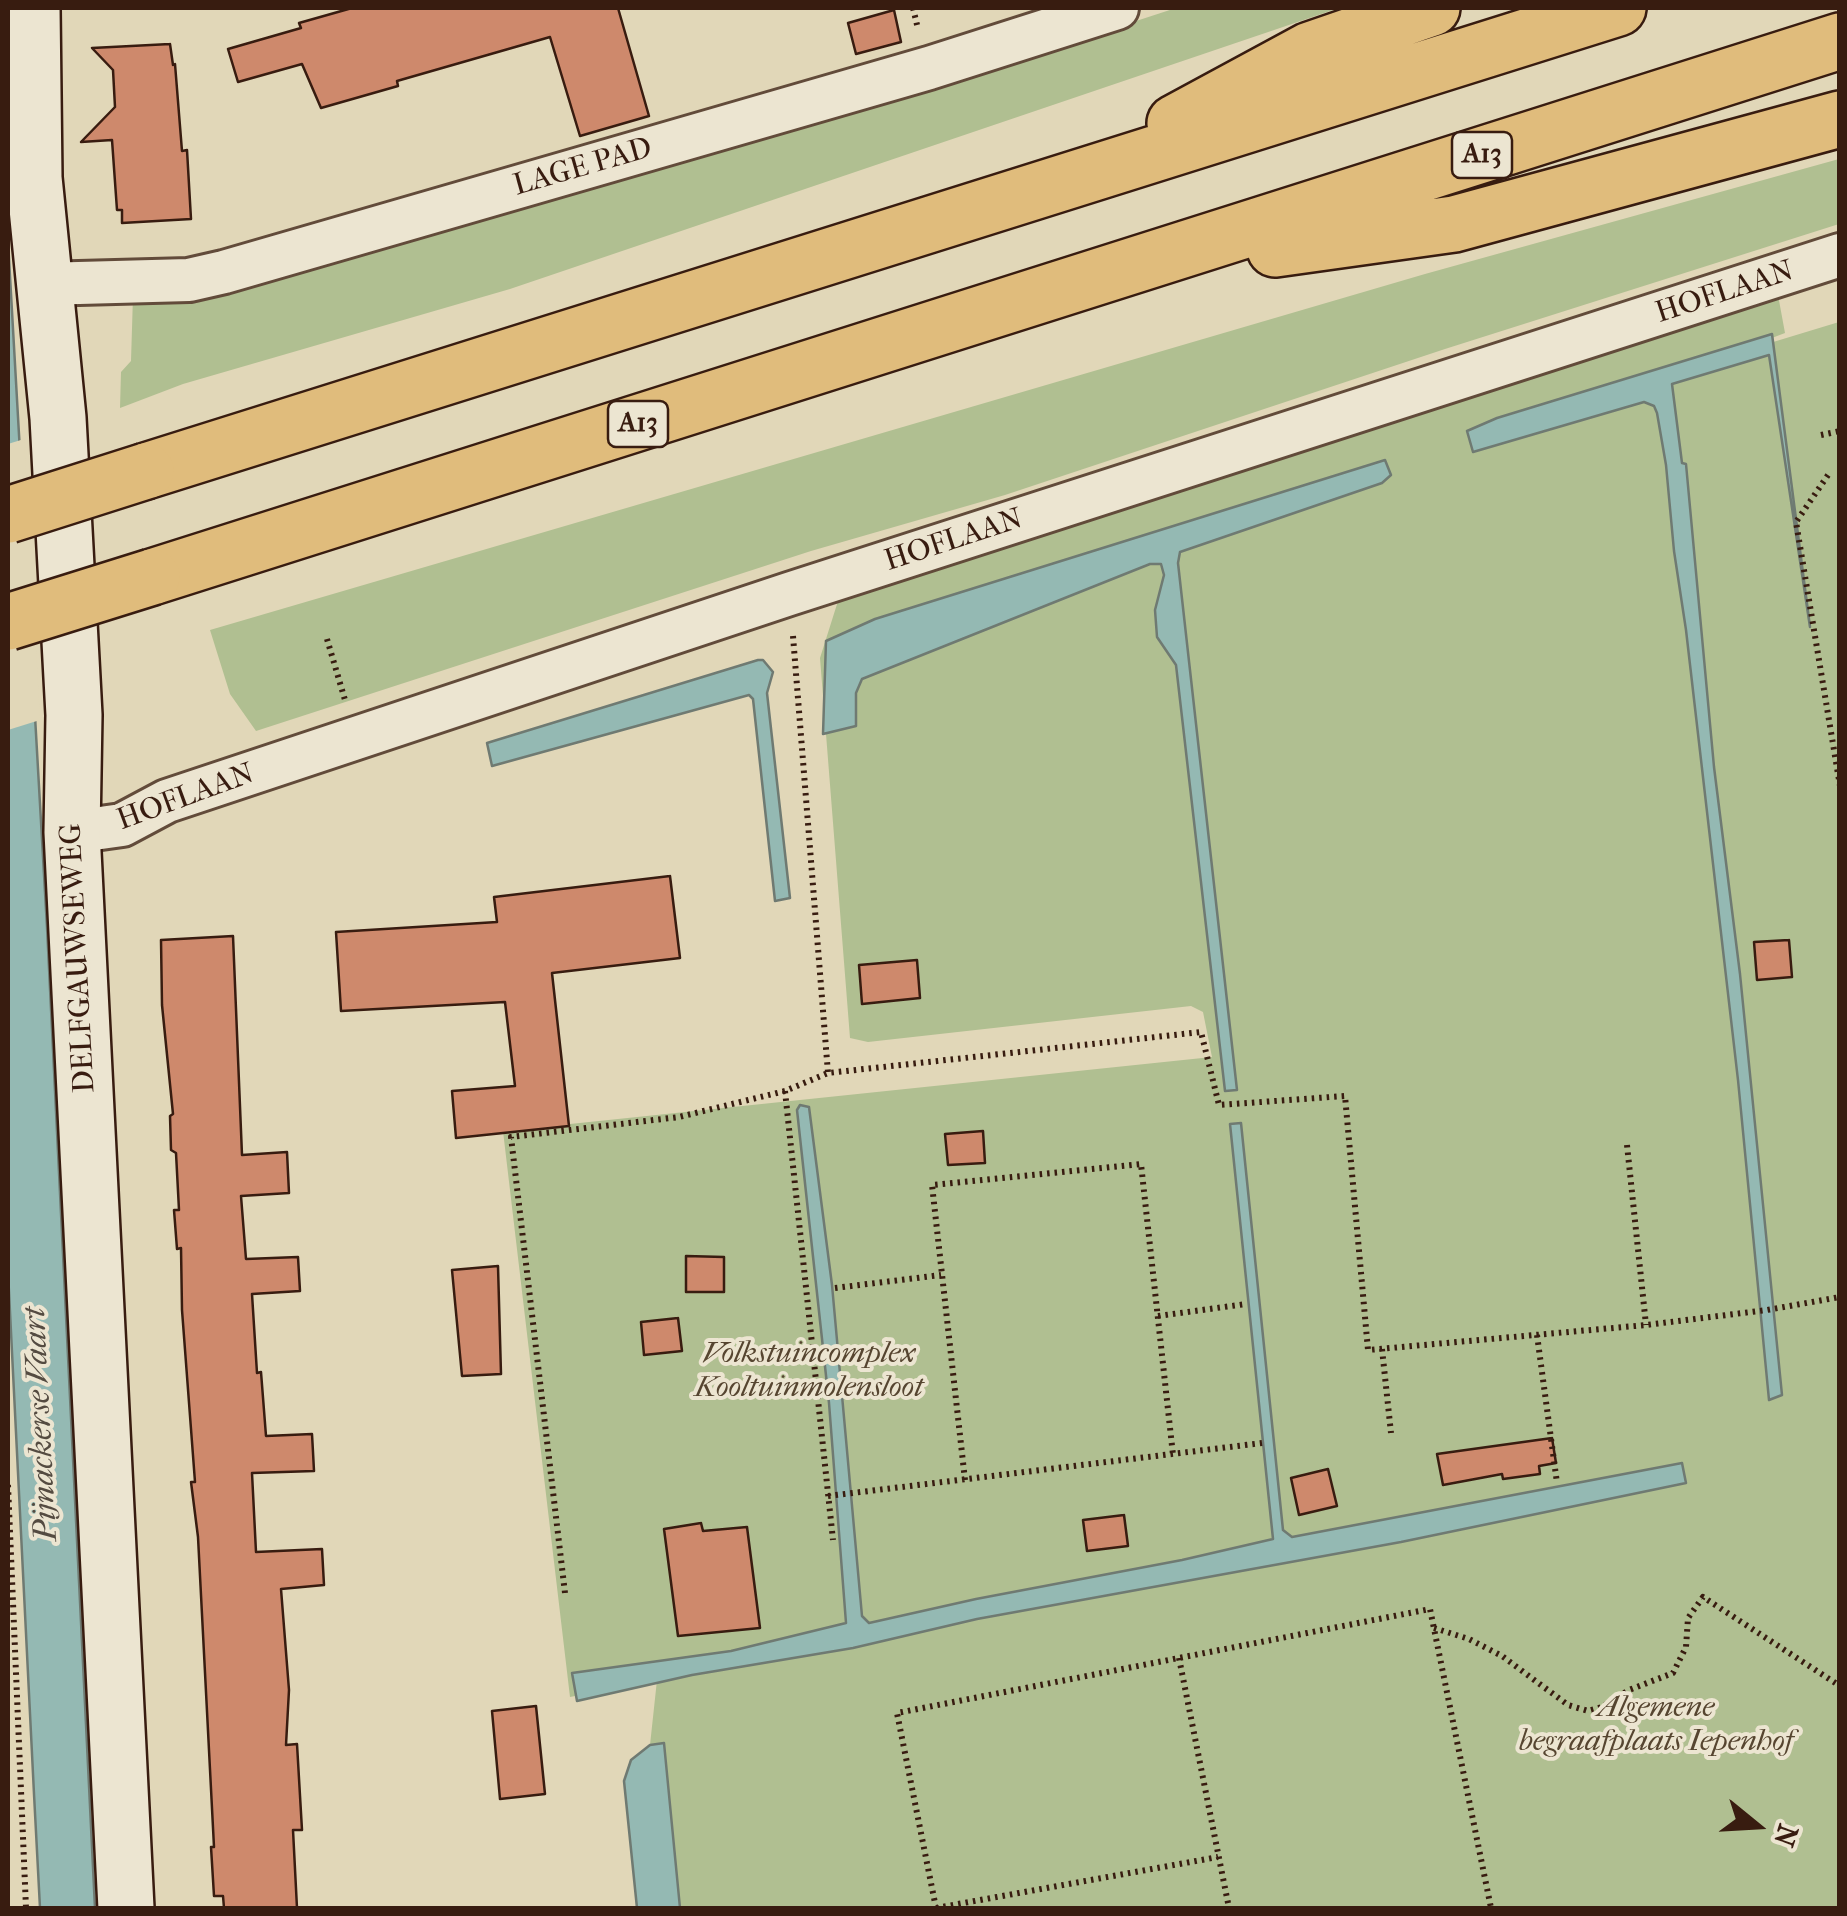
<!DOCTYPE html>
<style>
body{margin:0}
#map{position:relative;width:1847px;height:1916px;overflow:hidden;background:#e1d7b8;font-family:"IM FELL French Canon",serif}
canvas{display:block}
.frame{position:absolute;inset:0;border:10px solid #381c10;pointer-events:none}
.north{position:absolute;left:1707px;top:1776px;width:100px;height:100px;-webkit-text-stroke:8px #ece5d1;paint-order:stroke;rotate:108deg;font-size:28px;font-weight:700;line-height:40px;text-align:center;color:#381c10}
.north::after{content:'';display:block;margin:auto;width:35px;height:45px;background:#381c10;clip-path:polygon(50% 0,100% 100%,50% 72%,0 100%)}
</style>
<div id="map">
<canvas width="1847" height="1916"></canvas>
<div class="frame"></div>
<div class="north">N</div>
</div>
<script>
const context = document.querySelector('canvas').getContext('2d');
context.lineJoin = 'round';
function paint(path, color) { context.fillStyle = color; context.fill(path, 'evenodd'); }
const toPath = rows => new Path2D(rows.map(r => 'M' + r).join(''));
function strokePath(path, color, width, dash) { context.strokeStyle = color; context.lineWidth = width; context.lineCap = dash ? 'butt' : 'round'; context.setLineDash(dash || []); context.stroke(path); }
function write(font, color, halo, rows, align = 'center') {
  context.font = font + ' "IM FELL French Canon",serif'; context.lineWidth = 8; context.setLineDash([]); context.textBaseline = 'middle'; context.strokeStyle = halo; context.fillStyle = color; for (const [text, x, y, turn = 0] of rows) {
    context.save(); context.translate(x, y); context.rotate((+turn || 0) * Math.PI / 180); context.textAlign = isNaN(turn) ? turn : align; if (halo) context.strokeText(text, 0, 0); context.fillText(text, 0, 0); context.restore();
  }
}
const green = toPath([
 [1176,8,1339,8,510,289,183,384,120,408,121,372,131,361,133,296,1041,52],
 [1839,159,1839,224,1445,349,1005,495,811,551,256,731,230,694,210,630,1425,274],
 [1778,295,1785,333,1714,360,1839,322,1839,1908,680,1908,664,1743,650,1745,657,1680,570,1697,503,1131,1212,1057,1203,1012,1191,1006,868,1042,850,1038,820,658,838,601]
]);
const water = toPath([
 [8,241,47,927,95,1908,40,1908,34,1794,8,1272,8,241],
 [1772,334,1810,627,1769,355,1672,384,1682,463,1686,464,1714,767,1740,974,1782,1395,1769,1400,1738,1080,1686,630,1674,551,1666,465,1657,413,1654,406,1644,402,1473,452,1467,431,1497,418,1772,334],
 [1385,460,1391,475,1382,483,1180,552,1178,563,1237,1090,1225,1091,1176,665,1157,637,1155,610,1164,575,1161,564,1150,564,862,679,856,693,856,726,823,734,826,641,875,619,1385,460],
 [758,660,763,660,773,672,767,693,790,898,775,901,753,699,749,695,492,766,487,743,758,660],
 [800,1105,809,1107,832,1285,862,1616,869,1623,976,1599,1182,1560,1273,1539,1230,1124,1241,1123,1283,1530,1292,1537,1682,1463,1686,1483,1401,1542,977,1619,853,1648,692,1675,577,1701,572,1673,731,1651,846,1623,829,1403,797,1110,800,1105],
 [664,1743,680,1908,637,1908,624,1781,631,1760,650,1745,664,1743]
]);
const pier = toPath([
 [24,439,40,720,8,730,8,444]
]);
const building = toPath([
 [352,8,618,8,649,116,580,136,550,37,397,81,398,86,321,108,302,64,238,82,228,49,301,28,299,23,352,8],
 [894,10,901,42,856,54,848,23,894,10],
 [170,44,173,65,175,64,182,151,187,150,191,219,122,223,122,210,117,210,112,140,81,142,115,107,113,70,92,48,170,44],
 [670,876,680,958,552,973,569,1126,456,1138,452,1091,515,1086,505,1002,341,1011,336,932,497,922,494,897,670,876],
 [233,936,242,1155,287,1152,289,1193,241,1196,246,1259,298,1257,300,1291,252,1294,257,1373,261,1372,266,1436,312,1434,313,1452,314,1471,252,1473,256,1552,322,1549,324,1585,281,1589,289,1690,286,1745,297,1744,302,1830,293,1830,297,1908,224,1908,223,1896,214,1896,211,1847,214,1847,198,1537,191,1482,195,1482,182,1310,181,1248,177,1249,174,1210,179,1210,176,1153,171,1150,170,1116,173,1114,162,1005,161,940,233,936],
 [1789,940,1792,977,1757,980,1754,942,1789,940],
 [917,960,920,998,862,1004,859,965,917,960],
 [983,1131,985,1163,948,1165,945,1134,983,1131],
 [686,1256,724,1257,724,1292,686,1292,686,1256],
 [498,1266,501,1374,462,1376,452,1270,498,1266],
 [678,1318,682,1351,644,1355,641,1322,678,1318],
 [1552,1438,1556,1463,1539,1466,1540,1474,1503,1479,1502,1474,1443,1485,1437,1454,1552,1438],
 [1328,1469,1337,1506,1299,1515,1291,1478,1328,1469],
 [1124,1515,1128,1546,1087,1551,1083,1520,1124,1515],
 [701,1523,703,1531,747,1527,760,1628,678,1636,664,1529,701,1523],
 [536,1706,545,1794,500,1799,492,1711,536,1706]
]);
const path = toPath([
 [913,8,918,29],
 [1821,435,1840,431],
 [1828,475,1796,522,1840,786],
 [793,636,828,1073],
 [327,639,345,700],
 [785,1091,833,1540],
 [1627,1145,1646,1325],
 [835,1288,941,1275],
 [1158,1316,1246,1304],
 [1537,1335,1557,1483],
 [1382,1349,1391,1433],
 [965,1480,932,1185,1141,1164,1173,1455],
 [8,1485,26,1908],
 [828,1496,1262,1443],
 [565,1593,511,1137,679,1117,785,1091,828,1073,1201,1032,1219,1105,1345,1096,1368,1350,1646,1325,1767,1310,1840,1297],
 [1434,1628,1469,1639,1502,1656,1568,1705,1588,1711,1602,1707,1629,1690,1673,1673,1686,1647,1688,1618,1703,1597,1840,1686],
 [1179,1658,1229,1908],
 [936,1908,897,1713,1430,1609,1491,1908],
 [936,1908,1218,1857]
]);
const street = toPath([
 [42,284,189,280,224,272,929,68,1117,8],
 [72,832,122,825,167,801,789,594,1840,255]
]);
const secondary = toPath([
 [32,8,34,178,58,418,74,715,72,832,126,1908]
]);
const highway = toPath([
 [1175,123,1310,50,1432,8],
 [1275,249,1454,224,1840,119],
 [146,471,1618,8],
 [152,577,1840,41]
]);
const highwayBridge = toPath([
 [8,515,146,471],
 [8,622,152,577]
]);
const shields = [
 [1482,155,60],
 [638,424,60]
];
const shieldNames = [
 ["A13",1482,155],
 ["A13",638,424]
];
const streetNames = [
 ["LAGE PAD",583,168,-16],
 ["HOFLAAN",1725,293,-18],
 ["HOFLAAN",954,541,-18],
 ["HOFLAAN",186,798,-20],
 ["DELFGAUWSEWEG",79,958,-93]
];
const parkNames = [
 ["Volkstuincomplex",809,1355],
 ["Kooltuinmolensloot",809,1389],
 ["Algemene",1656,1709],
 ["begraafplaats Iepenhof",1656,1743]
];
const waterNames = [
 ["Pijnackerse Vaart",42,1424,-93]
];
paint(green, '#b0bf91');
paint(water, '#94b9b3');
strokePath(water, '#6f7a72', 2.5);
paint(pier, '#e1d7b8');
paint(building, '#ce896c');
strokePath(building, '#381c10', 2.5);
strokePath(street, '#624b3a', 48);
strokePath(secondary, '#381c10', 60);
strokePath(highway, '#381c10', 60);
strokePath(path, '#381c10', 6, [2.5, 5]);
strokePath(street, '#ece5d1', 42);
strokePath(secondary, '#ece5d1', 55);
strokePath(highway, '#e0bc7c', 55);
strokePath(highwayBridge, '#381c10', 60, []);
strokePath(highwayBridge, '#e0bc7c', 55);
for (const [x, y, w] of shields) { const box = new Path2D(); box.roundRect(x - w / 2, y - 23, w, 46, 8); context.fillStyle = '#ece5d1'; context.fill(box); strokePath(box, '#381c10', 2.5); }
write('bold 28px', '#381c10', null, shieldNames);
write('30px', '#381c10', '#ece5d1', streetNames);
write('italic 30px', '#564530', '#ece5d1', parkNames);
write('italic 32px', '#544b41', '#ece5d1', waterNames);
</script>
